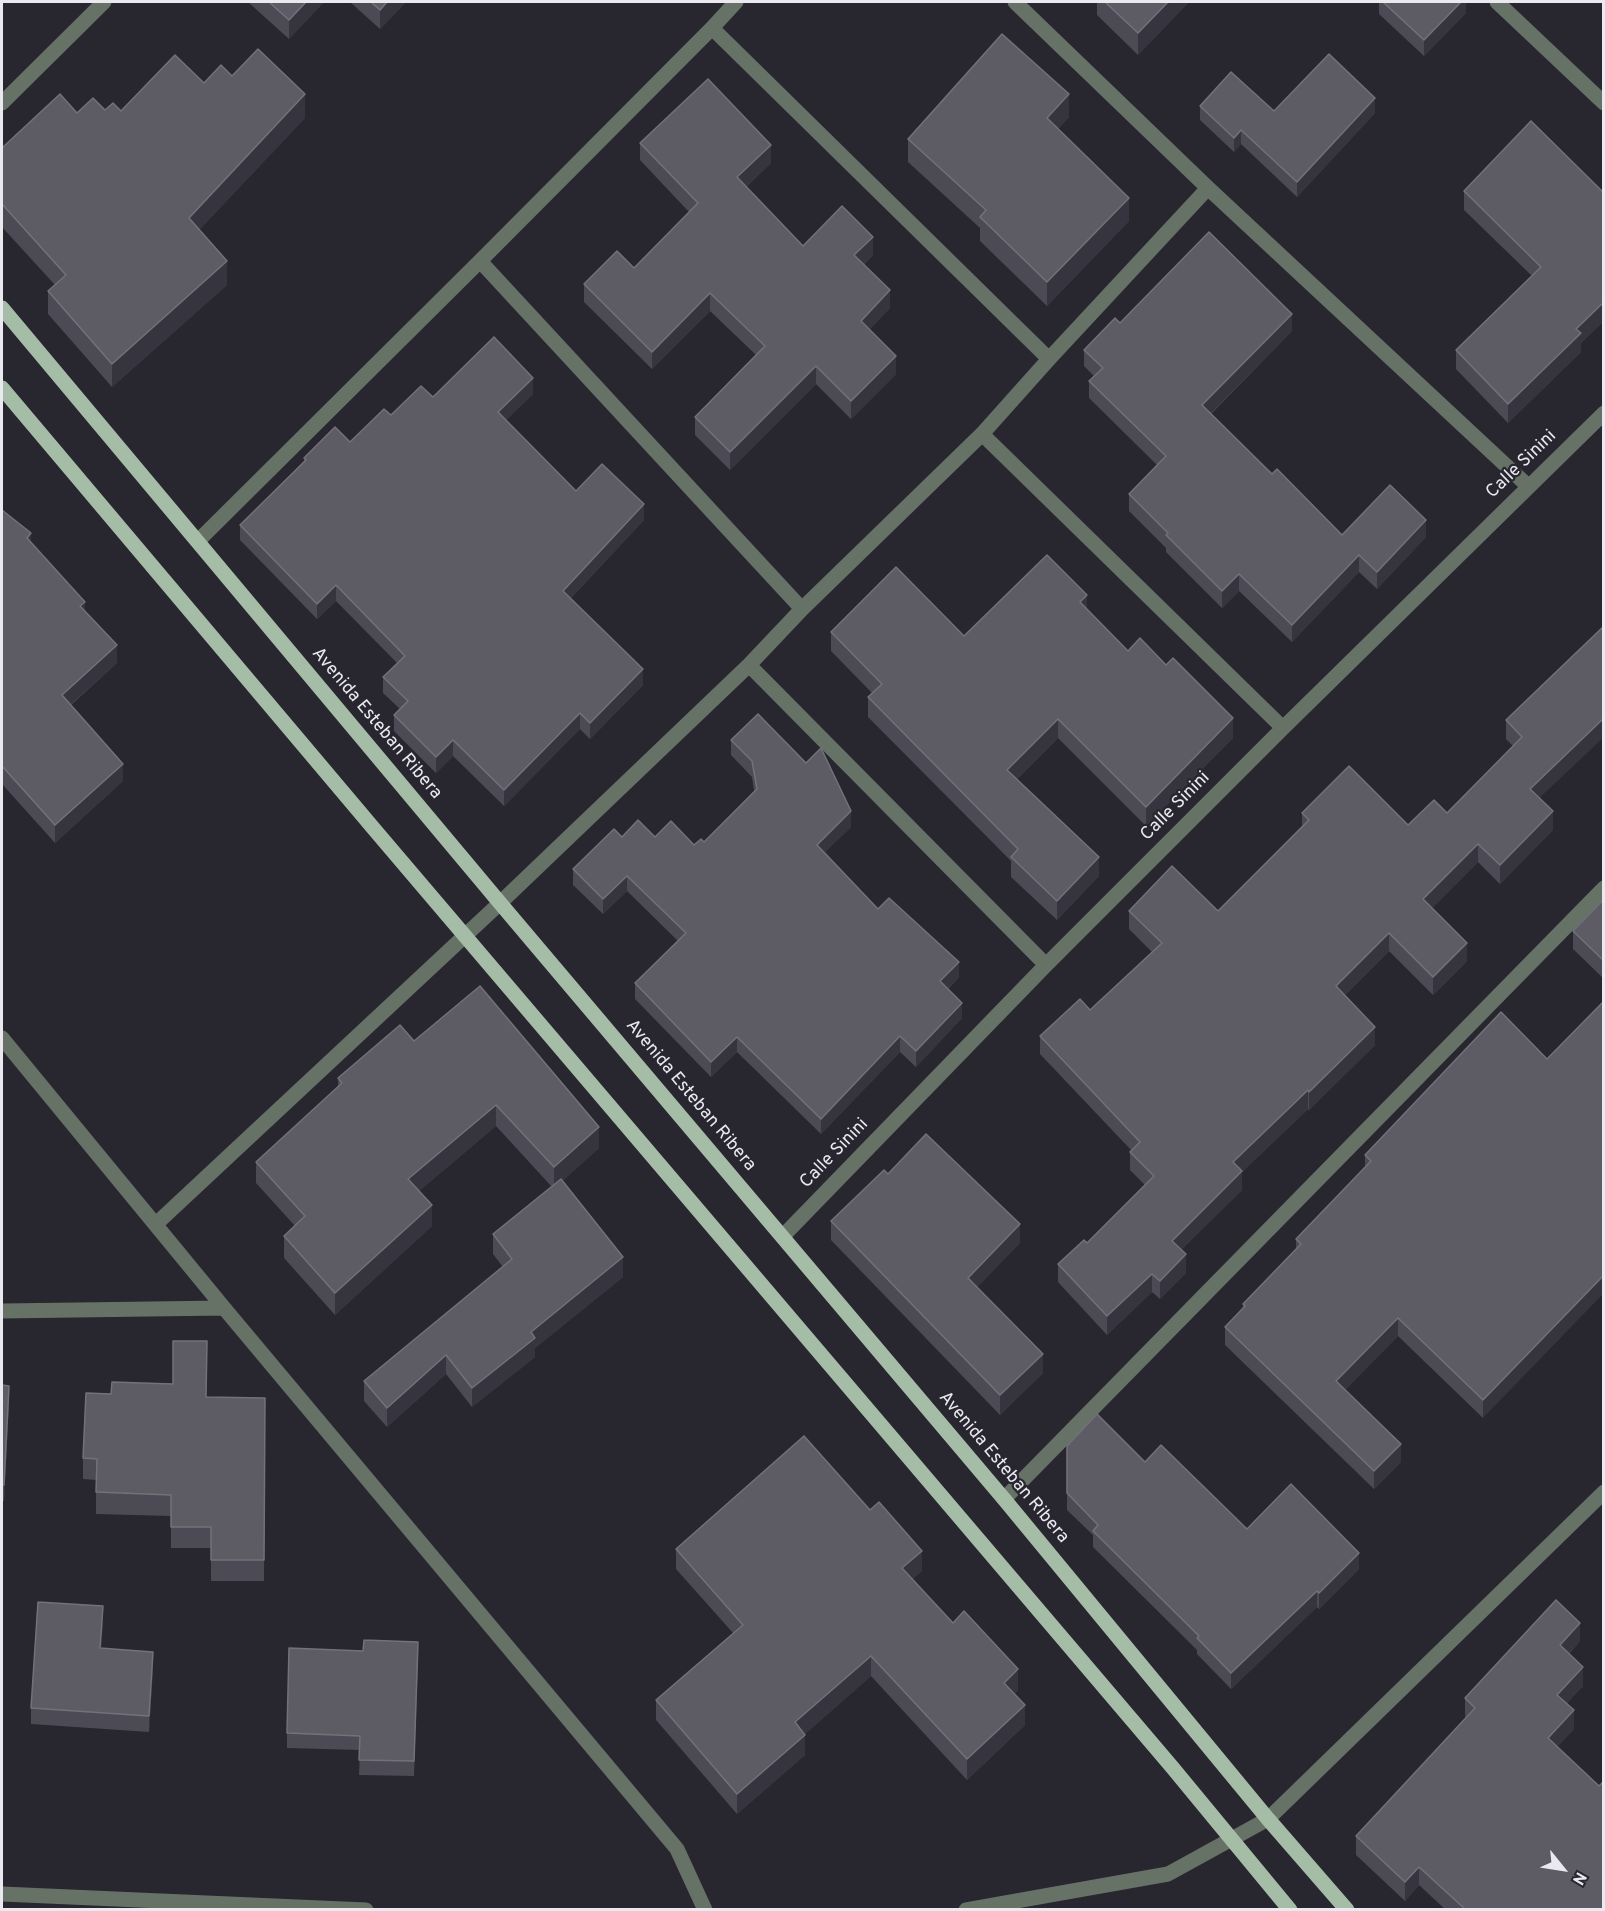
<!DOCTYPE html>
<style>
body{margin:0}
#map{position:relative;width:1605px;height:1911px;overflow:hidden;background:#28262f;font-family:Overpass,sans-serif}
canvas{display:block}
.frame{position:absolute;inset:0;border:3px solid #eae9ef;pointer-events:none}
.north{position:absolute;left:1533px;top:1839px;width:60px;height:60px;-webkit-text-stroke:4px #28262f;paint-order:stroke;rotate:120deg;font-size:16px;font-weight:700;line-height:24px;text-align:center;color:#eae9ef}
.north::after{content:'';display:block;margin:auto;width:21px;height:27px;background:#eae9ef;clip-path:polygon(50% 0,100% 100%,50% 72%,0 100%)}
</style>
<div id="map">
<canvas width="1605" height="1911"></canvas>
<div class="frame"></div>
<div class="north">N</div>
</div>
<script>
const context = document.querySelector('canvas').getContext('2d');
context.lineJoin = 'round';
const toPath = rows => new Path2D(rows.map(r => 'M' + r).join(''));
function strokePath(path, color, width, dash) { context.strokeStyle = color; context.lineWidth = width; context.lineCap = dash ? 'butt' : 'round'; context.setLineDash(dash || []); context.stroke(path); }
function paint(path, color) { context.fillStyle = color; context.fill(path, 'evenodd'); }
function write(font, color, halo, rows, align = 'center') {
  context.font = font + ' Overpass,sans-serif'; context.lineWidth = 4.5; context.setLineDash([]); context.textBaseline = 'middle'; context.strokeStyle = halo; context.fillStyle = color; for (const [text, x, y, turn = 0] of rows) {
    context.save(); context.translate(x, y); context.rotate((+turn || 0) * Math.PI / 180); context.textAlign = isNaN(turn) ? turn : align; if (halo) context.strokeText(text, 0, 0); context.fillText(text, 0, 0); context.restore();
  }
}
const minor = toPath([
 [1015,2,1208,188,1528,486],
 [1497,2,1604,103],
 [712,28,1049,359],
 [2,103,104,2],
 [480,261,802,609],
 [982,434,1283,728],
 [198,541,480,261,712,28,736,2],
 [749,665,1046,965],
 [2,1038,224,1308,677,1849,705,1910],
 [156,1224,500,903,749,665,802,609,982,434,1049,359,1208,188],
 [783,1236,1046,965,1283,728,1604,413],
 [2,1311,224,1308],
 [1004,1499,1604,888],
 [2,1894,366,1910],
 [966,1910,1168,1874,1268,1819,1604,1492]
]);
const major = toPath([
 [2,308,500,903,1004,1499,1268,1819,1347,1910],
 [2,388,374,829,1172,1767,1290,1910]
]);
const wall = toPath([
 [248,2,324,2,289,39],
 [350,2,406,2,380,29],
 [1097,2,1189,2,1138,55,1097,15],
 [1379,2,1466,2,1466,13,1424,56,1379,14],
 [232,76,305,118,199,230,227,285,112,387,48,314,48,291,55,285,2,227,2,148,77,113,105,110,121,111,204,83],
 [1200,106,1274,111,1375,113,1297,197,1241,144,1234,152,1200,120],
 [1069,117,1058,129,1129,221,1047,306,980,241,980,228,908,162,908,139],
 [640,143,771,163,746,187,803,246,873,255,864,264,890,308,870,329,896,374,851,419,816,384,730,470,695,435,695,417,756,355,710,311,652,369,584,302,584,284,634,268,689,212,640,160],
 [1464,191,1604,193,1604,321,1581,343,1581,352,1508,423,1456,369,1456,350,1532,276,1464,210],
 [1120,323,1292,331,1211,414,1272,474,1342,535,1426,537,1377,589,1359,572,1292,642,1239,591,1222,608,1166,552,1166,548,1129,511,1129,494,1157,465,1089,398,1089,381,1094,376,1084,366,1084,350],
 [533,394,506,420,576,491,644,520,571,598,643,685,590,739,580,729,504,806,453,756,436,773,394,731,394,715,400,709,383,693,383,677,397,663,336,601,317,619,240,540,240,525,304,461,304,458,350,442,391,415,433,397],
 [2,510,31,542,85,611,117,663,71,705,123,781,55,843,2,784],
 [1087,610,1128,651,1233,738,1146,826,1058,738,1017,779,1099,876,1057,920,1011,877,1011,861,868,717,868,697,872,693,831,651,831,632,964,636],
 [1604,626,1540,798,1553,830,1500,884,1478,862,1432,908,1467,961,1433,995,1389,951,1345,995,1375,1045,1309,1110,1308,1109,1242,1172,1242,1190,1181,1250,1186,1273,1160,1299,1152,1292,1107,1335,1058,1282,1058,1264,1087,1243,1145,1185,1130,1170,1130,1152,1131,1150,1040,1054,1040,1036,1090,1010,1152,952,1129,929,1129,911,1218,911,1302,826,1302,813,1408,825,1447,813,1513,746,1506,739,1506,720],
 [731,740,851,827,825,852,878,909,959,977,948,989,962,1018,916,1067,900,1052,821,1134,737,1052,711,1077,635,999,635,983,678,941,627,891,603,914,573,885,573,869,622,837,655,837,694,845,704,842,754,791,752,777,731,755],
 [1604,899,1604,979,1573,949,1573,931],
 [1501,1012,1483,1418,1398,1336,1345,1390,1401,1462,1374,1489,1225,1345,1225,1327,1243,1309,1243,1304,1296,1249,1296,1239,1365,1168,1365,1155],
 [414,1041,599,1148,562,1181,623,1277,535,1348,535,1357,472,1407,446,1374,387,1427,364,1401,364,1381,503,1267,493,1254,493,1234,552,1187,496,1126,419,1191,432,1226,335,1315,284,1258,284,1236,295,1226,256,1183,256,1162,338,1087,338,1078],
 [888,1174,1020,1243,977,1287,1043,1373,1000,1415,831,1240,831,1221],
 [173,1384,206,1397,265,1398,264,1581,211,1581,211,1548,171,1548,171,1516,96,1514,96,1480,83,1479,83,1458,111,1394],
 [2,1385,9,1402,4,1501,2,1501],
 [1067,1446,1145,1462,1247,1529,1359,1569,1319,1609,1317,1607,1231,1689,1197,1654,1197,1650,1093,1547,1093,1535,1067,1510],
 [676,1549,922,1571,912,1579,953,1623,1018,1690,1014,1694,1025,1725,967,1780,871,1676,805,1734,805,1755,737,1814,656,1720,656,1700,733,1633,676,1569],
 [103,1622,101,1649,153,1668,149,1732,31,1724,31,1708],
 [1580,1641,1569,1654,1583,1686,1567,1703,1574,1729,1557,1747,1604,1910,1446,1910,1419,1885,1405,1901,1356,1855,1356,1836,1466,1718,1465,1716,1465,1698],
 [363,1651,418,1657,414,1776,359,1775,360,1750,287,1748,287,1733]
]);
const shadedWall = toPath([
 [306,2,324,2,289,39,289,20],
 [387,2,406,2,380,29,380,10],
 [1168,2,1189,2,1138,55,1138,33],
 [1461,2,1466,2,1466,13,1424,56,1424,40],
 [305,94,305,118,189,241,189,218],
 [1069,94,1069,117,1047,142,1047,118],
 [1375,98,1375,113,1297,197,1297,182],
 [1241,130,1241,144,1234,152,1234,138],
 [771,145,771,163,737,195,737,177],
 [1129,198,1129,221,1047,306,1047,282],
 [873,237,873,255,854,272,854,255],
 [227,261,227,285,112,387,112,364],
 [890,290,890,308,861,338,861,321],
 [710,293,710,311,652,369,652,352],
 [1604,302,1604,321,1581,343,1581,352,1508,423,1508,404,1576,329],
 [1292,314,1292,331,1202,422,1202,405],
 [896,356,896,374,851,419,851,401],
 [816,366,816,384,730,470,730,452],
 [533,378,533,394,498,428,498,412],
 [644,504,644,520,563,606,563,591],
 [1426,520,1426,537,1377,589,1377,572],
 [31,533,31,550,27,538],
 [1359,555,1359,572,1292,642,1292,625],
 [1239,574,1239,591,1222,608,1222,591],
 [336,585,336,601,317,619,317,604],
 [1087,595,1087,615,1080,602],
 [85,602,85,619,80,606],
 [117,645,117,663,62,712,62,695],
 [643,669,643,685,590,739,590,723],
 [580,713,580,729,504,806,504,790],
 [1233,718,1233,738,1146,826,1146,807],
 [1604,718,1604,737,1530,807,1530,789],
 [1058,719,1058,738,1007,789,1007,770],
 [453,740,453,756,436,773,436,757],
 [123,764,123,781,55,843,55,825],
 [851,811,851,827,817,860,817,845],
 [1553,811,1553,830,1500,884,1500,865],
 [1478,844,1478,862,1423,918,1423,899],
 [1099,857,1099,876,1057,920,1057,901],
 [627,876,627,891,603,914,603,899],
 [1389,933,1389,951,1336,1004,1336,986],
 [1467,943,1467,961,1433,995,1433,977],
 [959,962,959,977,940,996,940,981],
 [962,1003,962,1018,916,1067,916,1051],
 [1375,1027,1375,1045,1309,1110,1309,1092],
 [900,1036,900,1052,821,1134,821,1119],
 [737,1037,737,1052,711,1077,711,1062],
 [1308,1090,1308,1109,1242,1172,1242,1190,1172,1259,1172,1241,1233,1162],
 [496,1105,496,1126,408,1200,408,1179],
 [599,1127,599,1148,554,1189,554,1167],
 [432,1205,432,1226,335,1315,335,1293],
 [1020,1224,1020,1243,968,1297,968,1278],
 [1186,1254,1186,1273,1160,1299,1160,1281],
 [623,1257,623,1277,535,1348,535,1357,472,1407,472,1388,531,1332],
 [1152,1274,1152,1292,1107,1335,1107,1316],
 [1604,1275,1604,1293,1483,1418,1483,1400],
 [1398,1318,1398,1336,1336,1399,1336,1381],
 [1043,1354,1043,1373,1000,1415,1000,1395],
 [446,1355,446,1374,387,1427,387,1408],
 [9,1386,9,1402,4,1501,4,1485],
 [1401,1444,1401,1462,1374,1489,1374,1471],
 [922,1551,922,1571,902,1589,902,1568],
 [1359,1553,1359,1569,1319,1609,1319,1593],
 [1317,1591,1317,1607,1231,1689,1231,1673],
 [103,1606,103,1622,100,1665,100,1648],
 [1580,1623,1580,1641,1560,1663,1560,1645],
 [153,1652,153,1668,149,1732,149,1716],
 [871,1656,871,1676,795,1743,795,1722],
 [1583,1667,1583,1686,1557,1713,1557,1695],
 [1018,1669,1018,1690,1004,1703,1004,1683],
 [1025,1705,1025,1725,967,1780,967,1759],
 [1574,1710,1574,1729,1548,1756,1548,1738],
 [805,1735,805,1755,737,1814,737,1794],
 [1419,1867,1419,1885,1405,1901,1405,1882]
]);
const building = toPath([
 [269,2,306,2,289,20,269,2],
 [371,2,387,2,380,10,371,2],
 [1105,2,1168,2,1138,33,1105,2],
 [1383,2,1461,2,1424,40,1383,2],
 [1002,34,1069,94,1047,118,1129,198,1047,282,980,217,986,210,908,139,1002,34],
 [258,49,305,94,189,218,227,261,112,364,48,291,66,275,2,204,2,148,60,94,77,113,93,98,105,110,113,103,121,111,175,55,204,83,221,65,232,76,258,49],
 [1329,54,1375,98,1297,182,1241,130,1234,138,1200,106,1231,72,1274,111,1329,54],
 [708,79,771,145,737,177,803,246,842,206,873,237,854,255,890,290,861,321,896,356,851,401,816,366,730,452,695,417,765,346,710,293,652,352,584,284,617,251,634,268,698,203,640,143,708,79],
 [1531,121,1604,193,1604,302,1576,329,1581,333,1508,404,1456,350,1541,267,1464,191,1531,121],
 [1209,232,1292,314,1202,405,1272,474,1277,469,1342,535,1390,485,1426,520,1377,572,1359,555,1292,625,1239,574,1222,591,1166,535,1168,533,1129,494,1166,456,1089,381,1103,368,1084,350,1115,318,1120,323,1209,232],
 [494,337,533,378,498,412,576,491,602,464,644,504,563,591,643,669,590,723,580,713,504,790,453,740,436,757,394,715,408,701,383,677,405,656,336,585,317,604,240,525,306,460,304,458,335,427,350,442,384,409,391,415,421,386,433,397,494,337],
 [2,510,31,533,27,538,85,602,80,606,117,645,62,695,123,764,55,825,2,766,2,510],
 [1047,555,1087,595,1080,602,1128,651,1140,638,1166,665,1173,658,1233,718,1146,807,1058,719,1007,770,1099,857,1057,901,1011,857,1018,849,868,697,882,684,831,632,896,567,964,636,1047,555],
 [1604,626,1604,718,1530,789,1553,811,1500,865,1478,844,1423,899,1467,943,1433,977,1389,933,1336,986,1375,1027,1309,1092,1308,1090,1233,1162,1242,1171,1172,1241,1186,1254,1160,1281,1152,1274,1107,1316,1058,1264,1084,1240,1087,1243,1154,1176,1130,1152,1140,1142,1040,1036,1080,999,1090,1010,1162,943,1129,911,1172,866,1218,911,1309,820,1302,813,1349,766,1408,825,1434,800,1447,813,1522,737,1506,720,1604,626],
 [758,714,806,763,821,748,851,811,817,845,878,909,889,898,959,962,940,981,962,1003,916,1051,900,1036,821,1119,737,1037,711,1062,635,983,686,933,627,876,603,899,573,869,614,829,622,837,638,820,655,837,671,821,694,845,701,839,704,842,757,789,752,761,731,740,758,714],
 [1604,899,1604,961,1573,931,1604,899],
 [480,986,599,1127,554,1167,496,1105,408,1179,432,1205,335,1293,284,1236,305,1216,256,1162,342,1083,338,1078,400,1025,414,1041,480,986],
 [1604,1001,1604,1275,1483,1400,1398,1318,1336,1381,1401,1444,1374,1471,1225,1327,1245,1306,1243,1304,1301,1244,1296,1239,1371,1161,1365,1155,1501,1012,1547,1059,1604,1001],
 [926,1134,1020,1224,968,1278,1043,1354,1000,1395,831,1221,884,1170,888,1174,926,1134],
 [561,1179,623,1257,531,1332,535,1338,472,1388,446,1355,387,1408,364,1381,512,1259,493,1234,561,1179],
 [173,1341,207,1341,206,1397,265,1398,264,1560,211,1560,211,1527,171,1527,171,1495,96,1492,97,1459,83,1458,86,1393,111,1394,112,1382,173,1384,173,1341],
 [2,1385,9,1386,4,1485,2,1485,2,1385],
 [1097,1414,1145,1462,1161,1445,1247,1529,1291,1484,1359,1553,1319,1593,1317,1591,1231,1673,1197,1638,1199,1636,1093,1531,1098,1525,1067,1493,1067,1446,1097,1414],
 [804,1436,870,1510,879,1502,922,1551,902,1568,953,1623,964,1611,1018,1669,1004,1683,1025,1705,967,1759,871,1656,795,1722,805,1735,737,1794,656,1700,743,1625,676,1549,804,1436],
 [1556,1600,1580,1623,1560,1645,1583,1667,1557,1695,1574,1710,1548,1738,1599,1786,1604,1781,1604,1910,1466,1910,1419,1867,1405,1882,1356,1836,1475,1708,1465,1698,1556,1600],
 [38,1602,103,1606,100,1648,153,1652,149,1716,31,1708,38,1602],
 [364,1640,418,1642,414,1761,359,1760,360,1736,287,1733,289,1648,363,1651,364,1640]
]);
const streetNames = [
 ["Calle Sinini",1522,465,-44],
 ["Avenida Esteban Ribera",376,724,50],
 ["Calle Sinini",1176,807,-45],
 ["Avenida Esteban Ribera",690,1096,50],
 ["Calle Sinini",835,1154,-46],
 ["Avenida Esteban Ribera",1003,1468,50]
];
strokePath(minor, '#677267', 15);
strokePath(major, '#a5bda7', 15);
paint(wall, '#4c4a54');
paint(shadedWall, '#36343e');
paint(building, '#5d5b64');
strokePath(building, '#73717a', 1.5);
write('18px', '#eae9ef', '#28262f', streetNames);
</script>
